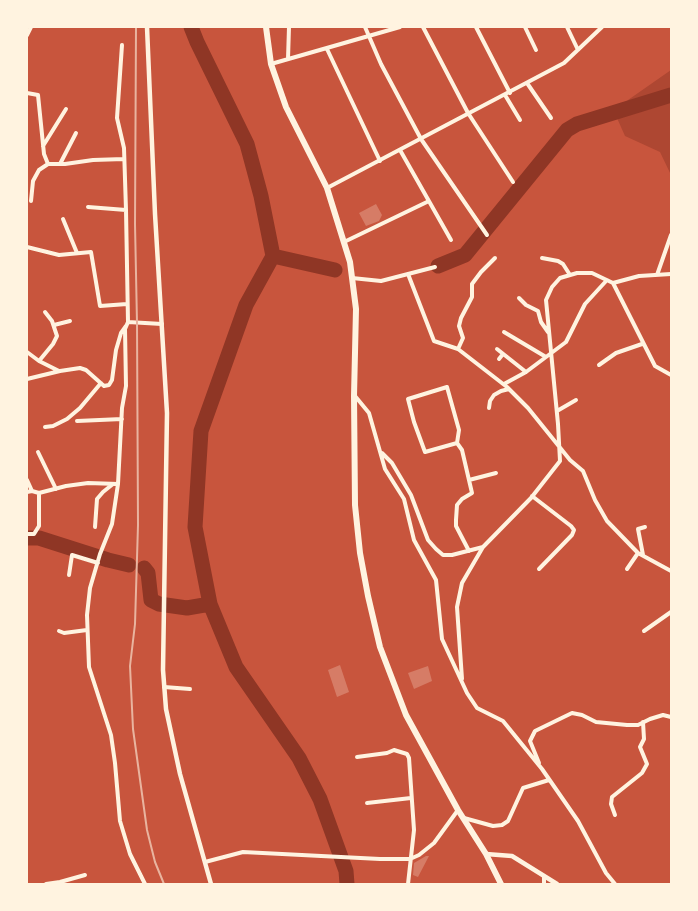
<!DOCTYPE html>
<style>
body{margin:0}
#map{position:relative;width:698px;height:911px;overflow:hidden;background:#c8553d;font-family:Ubuntu,sans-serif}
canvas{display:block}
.frame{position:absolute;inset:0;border:28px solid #fff3e0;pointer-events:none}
</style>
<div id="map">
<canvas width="698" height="911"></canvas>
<div class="frame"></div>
</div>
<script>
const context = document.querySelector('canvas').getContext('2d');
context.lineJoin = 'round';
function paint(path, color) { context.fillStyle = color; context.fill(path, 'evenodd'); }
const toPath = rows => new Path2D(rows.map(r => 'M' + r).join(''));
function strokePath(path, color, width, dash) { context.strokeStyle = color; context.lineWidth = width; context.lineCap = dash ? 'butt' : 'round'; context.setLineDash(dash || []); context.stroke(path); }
const green = toPath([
 [671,70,671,175,660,152,625,136,617,118,628,100]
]);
const river = toPath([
 [191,27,197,42,247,144,261,196,273,256,246,305,201,431,195,527,210,604,236,667,299,758,320,799,346,871,347,884],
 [273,256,335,270],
 [438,266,465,255,567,130,577,124,671,95],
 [27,538,39,538,108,560,129,565],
 [144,568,148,573,151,600,159,604,187,608,210,604]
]);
const building = toPath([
 [376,204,382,215,379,221,366,226,359,213],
 [340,665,349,692,337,697,328,670],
 [428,666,432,681,414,689,408,673],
 [426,856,429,856,418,877,413,875,414,863]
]);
const minor = toPath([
 [365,27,381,64,421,139,487,235],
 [423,27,468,113,513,182],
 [476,27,510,93],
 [525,27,536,50],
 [567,27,578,50],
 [27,35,31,27],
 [122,45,117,118,124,148,126,210,128,322,125,329,126,386,122,408,118,484,112,524,100,554,90,588,87,615,89,667,111,735,115,763,120,821,130,854,145,884],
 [327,49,380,161],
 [288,59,289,27],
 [271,64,400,27],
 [527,83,551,118],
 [27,93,38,95,44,154,48,164,65,164,93,160,124,159],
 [505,95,520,120],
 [43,146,66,109],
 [400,150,451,240],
 [60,164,76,133],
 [327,188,564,63,602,27],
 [31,201,33,181,39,170,48,164],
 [88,207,126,210],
 [63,219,77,253],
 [344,242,429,201],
 [27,247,59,255,91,252,100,306,127,304],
 [542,258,558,261,563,264,570,275],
 [408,274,435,267],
 [657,275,671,235],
 [352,278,381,281,408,274,434,341,458,349,507,387,528,408,570,460,583,471,595,500,607,521,638,553,671,571],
 [613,283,655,366,671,375],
 [519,298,526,305,538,311,541,322,548,332],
 [128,322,162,324],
 [54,325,70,321],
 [504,332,546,357],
 [458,349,463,338,459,326,461,318,472,297,472,284,481,272,495,258],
 [497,349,526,372],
 [27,352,39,361,59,371],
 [499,359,503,354],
 [39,361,53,344,57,336,52,321,45,312],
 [599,365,616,353,642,344],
 [27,379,60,371,80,368,86,370,104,386,109,385,112,380,116,350,121,333,126,326],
 [504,384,526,372,566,342,585,304,607,280],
 [355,396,369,413,385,469,404,499,414,540,436,580,442,639,467,693,477,708,503,721,542,769,578,821,606,873,615,884],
 [489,408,490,401,494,395,501,391,509,389],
 [557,411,576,400],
 [77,421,122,419],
 [45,427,53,426,67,419,80,408,101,383],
 [457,443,425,452,414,422,408,399,447,387,459,430,457,443,462,450,472,493,462,499,457,505,456,520,456,526,469,551],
 [38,452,56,489],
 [382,453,392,463,411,495,428,540,436,549,443,555,452,555,483,547],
 [27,480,32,491],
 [469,480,496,473],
 [27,492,32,491,39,493,66,486,88,483,118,484],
 [532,496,571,526,574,530,572,535,539,569],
 [95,527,97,499,103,492,113,484],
 [27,534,34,534,39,526,39,493],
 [643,555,638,529,645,527],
 [627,569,638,553],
 [69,575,72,555,98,563],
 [59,631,64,633,87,630],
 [644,631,671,612],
 [462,679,457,607,462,583,483,547,531,498,560,461,558,424,546,300,552,287,560,278,577,273,592,273,613,283,639,276,671,274],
 [164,687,190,689],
 [357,757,387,753,394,750,407,754,409,758,414,830,408,884],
 [539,763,530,741,535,731,572,713,582,715,596,722,627,725,638,725,650,719,663,715,671,717],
 [367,803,411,798],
 [615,815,611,804,612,797,642,773,647,764,640,747,644,739,643,722],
 [464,818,493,826,502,825,508,821,523,788,549,780],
 [205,862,243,852,380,859,410,859,419,855,434,843,458,810],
 [46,884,60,882,85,875],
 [544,884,544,877]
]);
const tertiary = toPath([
 [147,27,155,214,167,413,163,670,166,709,180,774,211,884],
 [486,854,512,856,557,884]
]);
const trunk = toPath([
 [266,27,271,64,286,107,327,188,350,262,356,309,354,396,355,505,360,553,368,596,380,647,406,715,458,810,486,854,501,884]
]);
const rail = toPath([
 [136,27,135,224,137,323,138,525,135,624,130,666,133,729,147,830,155,862,164,884]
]);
paint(green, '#ae4732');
strokePath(river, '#8f3625', 15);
paint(building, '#d67c66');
strokePath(minor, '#fff3e0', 4);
strokePath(tertiary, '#fff3e0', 4.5);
strokePath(trunk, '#fff3e0', 6);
strokePath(rail, '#e9b49f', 2);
</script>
